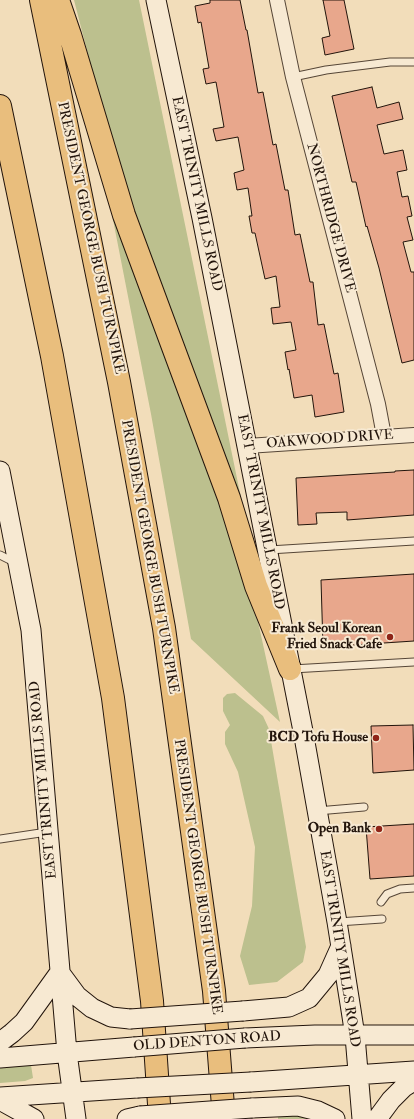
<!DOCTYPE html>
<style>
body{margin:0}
canvas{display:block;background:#f2ddba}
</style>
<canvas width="414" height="1119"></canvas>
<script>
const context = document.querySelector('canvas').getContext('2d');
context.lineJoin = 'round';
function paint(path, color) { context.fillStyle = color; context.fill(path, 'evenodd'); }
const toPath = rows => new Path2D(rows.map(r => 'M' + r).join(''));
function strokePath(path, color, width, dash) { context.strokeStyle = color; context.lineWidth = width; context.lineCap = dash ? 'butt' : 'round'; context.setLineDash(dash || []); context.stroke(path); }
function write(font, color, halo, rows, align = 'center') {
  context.font = font + ' "IM FELL Double Pica",serif'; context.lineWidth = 4; context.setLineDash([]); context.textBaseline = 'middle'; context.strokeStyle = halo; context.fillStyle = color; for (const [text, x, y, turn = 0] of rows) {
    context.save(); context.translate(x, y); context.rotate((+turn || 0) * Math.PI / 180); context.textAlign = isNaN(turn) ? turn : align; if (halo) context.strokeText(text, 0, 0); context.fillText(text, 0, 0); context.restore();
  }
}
const green = toPath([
 [74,0,139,0,249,537,137,227,101,105],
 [107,189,184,397,257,617,280,722,191,639,151,414],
 [235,693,263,716,269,729,306,947,303,962,277,982,249,985,240,956,252,906,255,847,238,772,225,744,225,732,230,725,223,711,223,698,227,694],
 [23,1064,31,1065,33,1078,25,1081,0,1083,0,1066],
 [299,1114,314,1119,278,1119,278,1115]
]);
const building = toPath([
 [210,0,240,0,246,30,247,30,258,93,263,92,273,145,276,144,285,190,288,190,295,235,300,234,310,282,313,282,318,325,324,324,334,374,338,373,344,412,315,417,312,395,294,398,289,369,288,370,285,352,296,350,291,322,273,324,271,308,280,307,276,276,265,279,255,233,252,233,249,216,252,216,248,188,237,190,234,173,244,170,238,137,216,141,213,129,224,127,216,82,206,84,203,69,209,68,201,22,198,23,195,6,210,3,210,0],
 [323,0,344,0,354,49,325,55,322,38,330,36,323,0],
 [372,87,377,108,399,102,403,119,377,125,384,154,403,150,407,170,397,172,402,197,408,196,412,216,407,217,413,240,403,242,411,272,414,272,414,360,402,363,379,268,367,226,366,227,356,182,352,182,332,96,372,87],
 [414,470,414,515,347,520,347,512,316,513,317,524,298,525,296,478,395,472,395,471,414,470],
 [414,574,414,641,323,647,321,580,414,574],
 [413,725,414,770,373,773,371,726,413,725],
 [414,824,414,876,370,879,366,827,414,824]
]);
const service = toPath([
 [293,77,326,70,390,62,414,62],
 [269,550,414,541],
 [0,555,16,563],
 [292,669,414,662],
 [317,811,364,807],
 [0,839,47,832],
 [381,902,387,894,400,889,414,888],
 [338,922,382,919]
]);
const minor = toPath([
 [277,0,293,77,378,404,384,436],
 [247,446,414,435]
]);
const secondary = toPath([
 [156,0,202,218,303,731,337,922,351,1010,355,1036,362,1119],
 [0,471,31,630,67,1053,76,1119],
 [60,973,77,996,92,1008,111,1017,130,1019],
 [243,1011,289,1007,309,998,328,975,341,946],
 [245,1038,315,1035,414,1035],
 [0,1042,12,1033,24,1022,60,972],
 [0,1058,134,1047],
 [251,1082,414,1071],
 [0,1097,137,1088],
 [0,1100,34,1119],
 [252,1108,298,1106,318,1111,335,1119],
 [127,1119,140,1116],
 [377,1119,391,1100,404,1087,414,1081]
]);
const motorway = toPath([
 [41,0,119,382,164,628,214,991,224,1119],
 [58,0,70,35,124,215,229,498,256,586,290,669],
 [0,106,52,356,113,698,152,1001,160,1119]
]);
const secondaryBridge = toPath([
 [130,1019,243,1011],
 [134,1047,245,1038],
 [137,1088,251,1082],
 [140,1116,252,1108]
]);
const markers = [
 [390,637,4,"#8f2418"],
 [376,738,4,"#8f2418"],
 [379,829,4,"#8f2418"]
];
const streetNames = [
 ["EAST TRINITY MILLS ROAD",196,194,78],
 ["NORTHRIDGE DRIVE",330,218,75],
 ["PRESIDENT GEORGE BUSH TURNPIKE",90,238,78],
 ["OAKWOOD DRIVE",330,440,-4],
 ["EAST TRINITY MILLS ROAD",260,512,79],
 ["PRESIDENT GEORGE BUSH TURNPIKE",149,557,80],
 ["EAST TRINITY MILLS ROAD",44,780,-95],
 ["PRESIDENT GEORGE BUSH TURNPIKE",197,877,82],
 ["EAST TRINITY MILLS ROAD",339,949,81],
 ["OLD DENTON ROAD",207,1042,-4]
];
const poiNames = [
 ["Frank Seoul Korean",382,629],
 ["Fried Snack Cafe",382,645],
 ["BCD Tofu House",368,738],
 ["Open Bank",371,829]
];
paint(green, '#bcc08e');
paint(building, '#e8a78c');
strokePath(building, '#22140b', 1);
strokePath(service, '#564637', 9);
strokePath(minor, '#564637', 16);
strokePath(secondary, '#22140b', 21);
strokePath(motorway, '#22140b', 24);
strokePath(service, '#f7e9d2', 7);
strokePath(minor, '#f7e9d2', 14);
strokePath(secondary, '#f7e9d2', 19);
strokePath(motorway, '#e9be7d', 22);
strokePath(secondaryBridge, '#22140b', 21, []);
strokePath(secondaryBridge, '#f7e9d2', 19);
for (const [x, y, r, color] of markers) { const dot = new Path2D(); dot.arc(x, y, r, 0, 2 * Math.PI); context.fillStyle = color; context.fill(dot); strokePath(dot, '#f7e9d2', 1.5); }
write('14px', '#22140b', '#f7e9d2', streetNames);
write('bold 14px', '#22140b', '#f7e9d2', poiNames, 'right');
</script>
